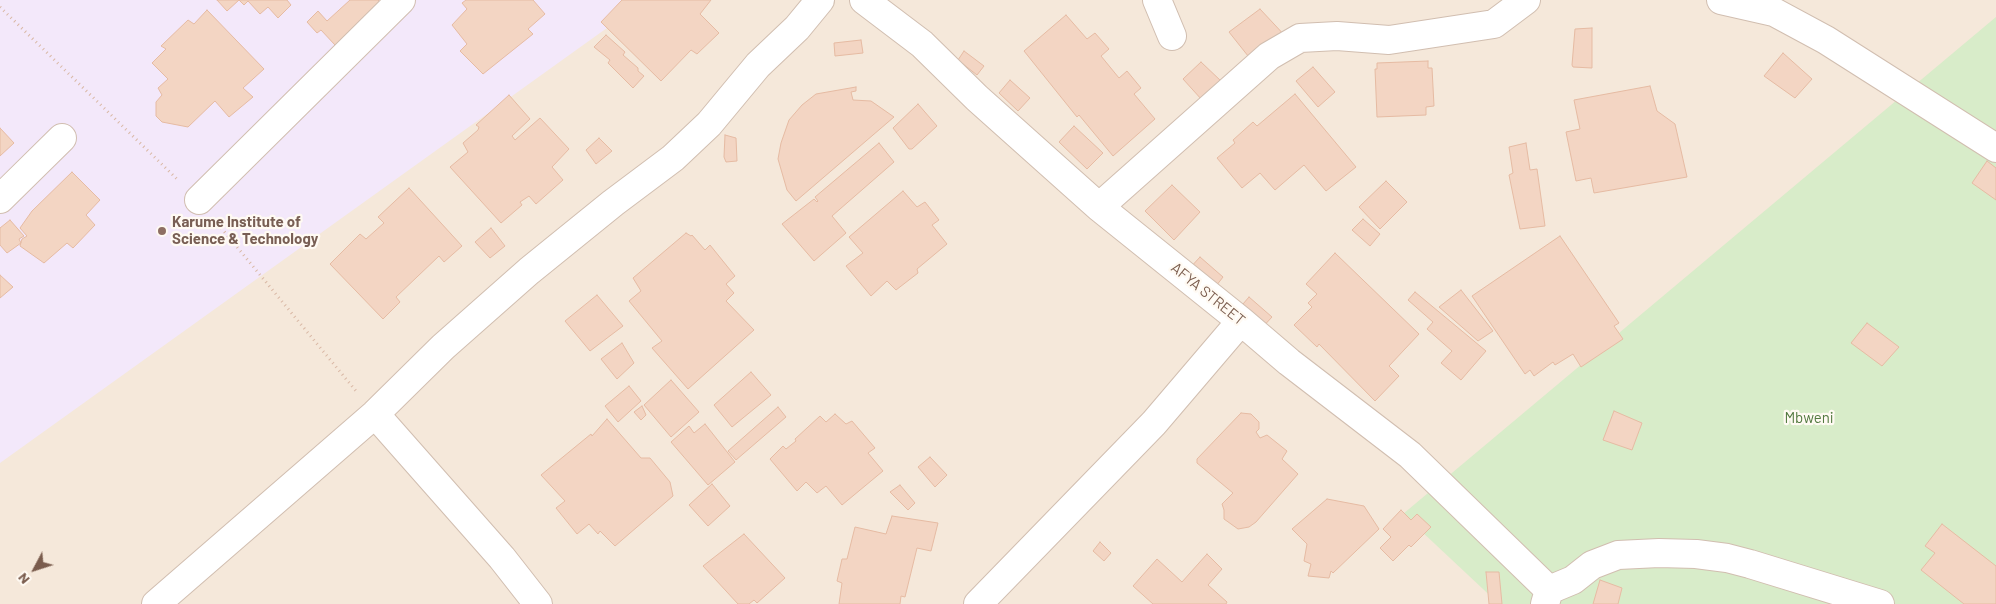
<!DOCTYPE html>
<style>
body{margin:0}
#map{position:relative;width:1996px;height:604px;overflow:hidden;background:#fdf6ec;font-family:Barlow,sans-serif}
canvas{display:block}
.north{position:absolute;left:10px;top:544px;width:50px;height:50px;-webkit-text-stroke:4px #fffaf3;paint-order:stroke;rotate:230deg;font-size:14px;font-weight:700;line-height:20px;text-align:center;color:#7a5c4d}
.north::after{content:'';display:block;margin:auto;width:18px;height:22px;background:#7a5c4d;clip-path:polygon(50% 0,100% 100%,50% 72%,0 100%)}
</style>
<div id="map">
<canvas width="1996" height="604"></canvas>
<div class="north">N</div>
</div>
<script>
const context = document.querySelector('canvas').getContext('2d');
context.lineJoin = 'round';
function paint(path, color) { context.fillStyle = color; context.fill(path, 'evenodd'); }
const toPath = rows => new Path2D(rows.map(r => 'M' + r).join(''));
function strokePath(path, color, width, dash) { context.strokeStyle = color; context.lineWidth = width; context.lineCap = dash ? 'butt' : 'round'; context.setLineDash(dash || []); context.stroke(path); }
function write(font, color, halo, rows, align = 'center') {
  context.font = font + ' Barlow,sans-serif'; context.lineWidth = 4.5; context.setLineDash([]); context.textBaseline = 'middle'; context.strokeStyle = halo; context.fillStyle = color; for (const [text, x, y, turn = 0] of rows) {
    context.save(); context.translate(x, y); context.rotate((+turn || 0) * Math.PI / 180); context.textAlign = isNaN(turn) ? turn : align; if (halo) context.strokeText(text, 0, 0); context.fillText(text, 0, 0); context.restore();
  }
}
const residential = toPath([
 [0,0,1996,0,1996,604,0,604]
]);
const education = toPath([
 [0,0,646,0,0,463]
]);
const green = toPath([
 [1996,17,1996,604,1499,604,1403,514]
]);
const building = toPath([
 [217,0,239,0,227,11,217,0],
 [239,0,287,0,291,5,278,18,268,7,260,14,248,1,244,5,239,0],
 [350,0,378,0,381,3,335,45,321,30,317,33,307,22,318,11,327,21,350,0],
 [466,0,533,0,545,14,528,29,533,34,483,74,460,51,467,44,452,25,467,9,462,3,466,0],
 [622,0,711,0,700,14,719,33,697,54,691,50,661,81,601,22,622,0],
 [1260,9,1288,39,1256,66,1229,32,1260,9],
 [207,10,264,69,243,88,253,97,229,117,215,101,188,127,162,122,156,116,156,102,162,95,158,88,168,79,152,63,166,49,161,46,188,20,194,24,207,10],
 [1066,15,1087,39,1095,33,1109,49,1101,56,1119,78,1127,71,1141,88,1134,94,1155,119,1113,156,1079,115,1077,117,1024,51,1066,15],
 [1592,28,1592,68,1573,67,1572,65,1575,29,1592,28],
 [606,35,625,52,623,55,638,68,638,71,644,76,633,88,608,63,610,60,594,47,606,35],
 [861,40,863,53,835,56,834,43,861,40],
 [964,51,984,66,977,75,958,60,964,51],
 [1783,53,1812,79,1795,98,1764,76,1783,53],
 [1428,61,1428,68,1432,68,1434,106,1426,107,1426,115,1377,117,1375,69,1377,69,1377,63,1428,61],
 [1201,62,1221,81,1202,100,1183,79,1201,62],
 [1313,67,1335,92,1318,107,1296,81,1313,67],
 [1010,80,1030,98,1018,111,999,93,1010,80],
 [1650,86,1657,111,1675,124,1687,177,1594,193,1591,178,1576,181,1566,132,1580,129,1574,100,1650,86],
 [856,87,856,91,851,92,853,100,871,101,894,117,796,201,787,190,778,159,781,143,789,120,802,105,816,94,856,87],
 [1295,94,1356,167,1326,191,1304,165,1275,190,1260,173,1242,188,1217,158,1235,143,1233,140,1253,122,1257,126,1295,94],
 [509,95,530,119,512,136,515,140,540,118,569,149,552,167,563,180,536,204,529,196,520,202,522,205,501,223,450,167,468,152,463,143,478,130,479,127,476,125,509,95],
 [918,104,937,126,912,149,909,149,893,128,918,104],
 [1074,126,1103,153,1087,169,1059,142,1074,126],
 [0,128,14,143,0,156,0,128],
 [725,135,736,138,737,161,726,162,724,157,725,135],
 [599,138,612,151,596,164,586,150,599,138],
 [879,143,894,162,832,216,846,233,814,261,782,224,814,199,817,202,818,201,815,197,879,143],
 [1526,143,1530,170,1537,169,1545,226,1520,229,1509,175,1513,173,1509,147,1526,143],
 [1987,161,1996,168,1996,200,1972,183,1987,161],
 [72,172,100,200,86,215,95,225,73,248,67,243,44,263,20,246,22,239,27,236,20,228,32,211,72,172],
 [1386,181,1407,202,1380,229,1359,207,1386,181],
 [1172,185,1200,212,1174,240,1145,211,1172,185],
 [409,188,462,246,444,262,439,256,396,297,400,302,383,319,330,264,360,234,366,239,384,223,378,217,409,188],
 [903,191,917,207,925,202,939,220,932,225,947,244,917,269,918,273,896,290,887,281,871,296,846,266,863,253,849,237,903,191],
 [1363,219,1380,234,1370,246,1352,230,1363,219],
 [10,220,24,236,19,239,21,243,7,253,0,245,0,228,10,220],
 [491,228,505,246,490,258,475,242,491,228],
 [686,233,691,236,692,235,705,250,710,245,735,276,726,284,734,293,726,301,754,330,688,389,652,348,662,341,629,301,641,291,633,278,686,233],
 [1560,236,1619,323,1614,326,1623,339,1581,367,1573,354,1555,365,1553,362,1534,376,1530,370,1525,374,1472,296,1560,236],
 [1335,253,1419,334,1389,366,1399,376,1375,401,1319,344,1317,347,1294,325,1312,307,1308,303,1317,294,1306,284,1335,253],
 [1200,257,1223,277,1213,290,1189,269,1200,257],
 [0,275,13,287,0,298,0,275],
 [1461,290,1493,331,1478,341,1439,307,1461,290],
 [1415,292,1486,351,1461,380,1441,363,1452,351,1427,329,1433,322,1408,300,1415,292],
 [597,295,623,326,590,351,565,321,597,295],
 [1249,297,1272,317,1259,331,1237,311,1249,297],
 [1867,323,1899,347,1882,366,1851,343,1867,323],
 [622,343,634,363,617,379,601,359,622,343],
 [751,372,771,395,732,427,714,405,751,372],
 [671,380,699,412,671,437,644,405,671,380],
 [629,386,641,401,618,422,605,406,629,386],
 [642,406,646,415,641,420,634,412,642,406],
 [778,407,786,417,736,460,728,451,778,407],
 [1614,411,1642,423,1632,450,1603,440,1614,411],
 [1241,413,1251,414,1259,422,1259,429,1256,432,1260,438,1267,435,1287,451,1282,459,1298,474,1256,522,1249,527,1238,529,1224,519,1224,510,1222,504,1233,493,1197,463,1197,459,1241,413],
 [835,414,846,424,852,421,875,448,868,453,883,471,842,505,826,486,817,493,806,482,797,491,770,459,783,446,786,449,796,441,795,439,820,416,826,422,835,414],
 [607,419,641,458,650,458,670,482,673,496,615,546,600,531,598,534,589,524,577,534,556,508,565,501,541,475,591,434,592,436,607,419],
 [705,424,735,462,708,485,671,442,689,426,694,433,705,424],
 [930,457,947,475,935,487,918,467,930,457],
 [712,484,730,506,708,526,689,505,712,484],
 [900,485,915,503,908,510,890,492,900,485],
 [1327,499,1364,506,1379,529,1333,573,1331,571,1329,578,1308,576,1311,564,1304,561,1307,544,1292,529,1327,499],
 [1401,510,1411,520,1417,514,1431,527,1411,547,1409,545,1393,561,1380,548,1391,537,1383,529,1401,510],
 [892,516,938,523,931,551,917,548,905,597,901,596,900,604,839,604,842,583,837,581,842,559,847,559,855,527,886,534,892,516],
 [1942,524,1996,566,1996,604,1964,604,1921,570,1935,553,1925,546,1942,524],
 [744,534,785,578,757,603,754,600,749,604,738,604,703,566,744,534],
 [1100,542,1111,553,1104,561,1093,551,1100,542],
 [1207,554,1222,569,1208,585,1227,602,1226,604,1153,604,1133,586,1157,559,1182,582,1207,554],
 [1486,572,1499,572,1502,604,1489,604,1486,572],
 [1600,580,1622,588,1618,604,1593,604,1600,580]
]);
const path = toPath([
 [0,7,177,179],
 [218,224,356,391]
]);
const minor = toPath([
 [864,0,922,44,977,98,1099,207,1241,321,1289,362,1410,455,1549,590],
 [1157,0,1172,36],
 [1721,0,1774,12,1826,40,1996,148],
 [0,199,62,138],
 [199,200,401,0],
 [1099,207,1269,56,1300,38,1337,36,1389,40,1494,24,1526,0],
 [375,414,502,558,538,604],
 [156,604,375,414,443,347,529,271,613,203,673,158,709,124,758,65,797,28,820,0],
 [978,604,1154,423,1241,321],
 [1545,604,1549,590,1573,580,1592,565,1618,555,1659,553,1696,554,1727,558,1750,564,1880,604]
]);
const markers = [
 [162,231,5,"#8d6e63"]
];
const educationNames = [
 ["Karume Institute of",172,222],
 ["Science & Technology",172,239]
];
const streetNames = [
 ["AFYA STREET",1208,294,39]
];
const parkNames = [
 ["Mbweni",1809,418]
];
paint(residential, '#f5e8da');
paint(education, '#f3e8fa');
paint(green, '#d8ecc9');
paint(building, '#f3d5c3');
strokePath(building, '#e6bba3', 1);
strokePath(minor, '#d1beb0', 30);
strokePath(path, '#d9b8a5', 3, [1, 4]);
strokePath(minor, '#fff', 28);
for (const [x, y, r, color] of markers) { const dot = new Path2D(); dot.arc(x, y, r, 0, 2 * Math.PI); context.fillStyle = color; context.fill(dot); strokePath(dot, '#fffaf3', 2); }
write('bold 15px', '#785e54', '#fffaf3', educationNames, 'left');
write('15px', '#7a5c4d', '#fffaf3', streetNames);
write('15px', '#537a41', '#fffaf3', parkNames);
</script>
